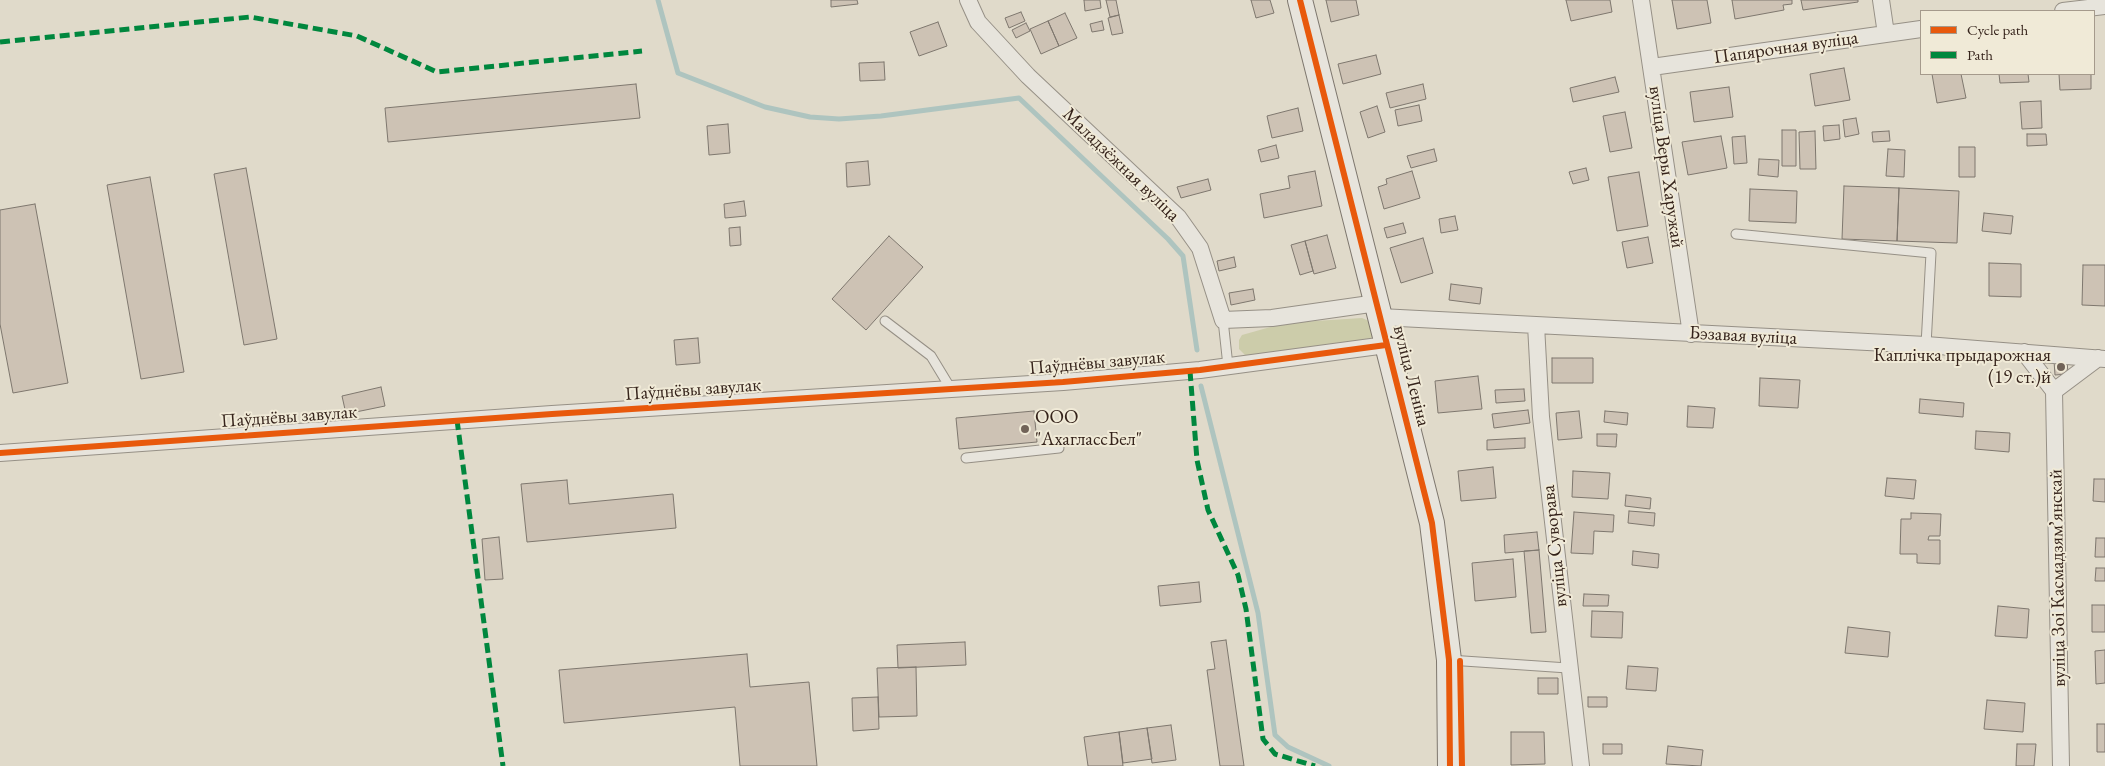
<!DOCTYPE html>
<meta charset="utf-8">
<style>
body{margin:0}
#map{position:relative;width:2105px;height:766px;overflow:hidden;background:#e0daca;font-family:"EB Garamond",serif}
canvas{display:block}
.legend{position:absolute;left:1920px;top:10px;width:175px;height:65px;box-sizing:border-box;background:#f0ead7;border:1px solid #a59a8c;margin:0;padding:6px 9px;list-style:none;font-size:15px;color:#35231b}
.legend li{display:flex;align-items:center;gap:10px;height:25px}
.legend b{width:25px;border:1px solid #a59a8c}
</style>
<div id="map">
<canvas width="2105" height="766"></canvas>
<ul class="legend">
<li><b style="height:6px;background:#e8590c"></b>Cycle path</li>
<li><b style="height:6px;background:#00873e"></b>Path</li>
</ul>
</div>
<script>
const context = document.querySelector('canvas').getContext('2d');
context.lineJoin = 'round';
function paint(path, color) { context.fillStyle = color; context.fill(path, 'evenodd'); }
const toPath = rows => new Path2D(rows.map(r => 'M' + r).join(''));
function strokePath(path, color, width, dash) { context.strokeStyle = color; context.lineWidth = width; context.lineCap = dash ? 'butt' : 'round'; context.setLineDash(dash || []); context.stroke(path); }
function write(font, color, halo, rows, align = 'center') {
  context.font = font + ' "EB Garamond",serif'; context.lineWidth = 4; context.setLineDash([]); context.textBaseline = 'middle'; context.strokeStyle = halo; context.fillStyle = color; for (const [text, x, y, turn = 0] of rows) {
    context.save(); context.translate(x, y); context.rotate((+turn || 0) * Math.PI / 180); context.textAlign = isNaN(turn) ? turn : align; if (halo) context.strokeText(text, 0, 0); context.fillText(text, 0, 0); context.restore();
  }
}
const green = toPath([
 [1362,318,1369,321,1373,335,1370,340,1251,356,1245,355,1239,349,1239,340,1242,335,1274,326,1300,322]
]);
const stream = toPath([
 [658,0,678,73,765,107,810,117,839,119,881,116,1019,98,1168,239,1183,256,1197,350],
 [1201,386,1258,613,1275,735,1288,747,1329,766]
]);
const building = toPath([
 [831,0,857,0,858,4,831,7,831,0],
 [1084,0,1100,0,1101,8,1085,11,1084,0],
 [1106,0,1116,0,1119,15,1110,17,1106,0],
 [1251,0,1270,0,1274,13,1256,18,1251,0],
 [1326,0,1356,0,1359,15,1331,22,1326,0],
 [1566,0,1610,0,1612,12,1571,21,1566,0],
 [1672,0,1707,0,1711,23,1677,29,1672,0],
 [1732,0,1792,0,1792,4,1783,5,1784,10,1735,19,1732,0],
 [1801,0,1858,0,1858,2,1803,10,1801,0],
 [1021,12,1025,21,1009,28,1005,18,1021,12],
 [1065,13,1077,38,1059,46,1048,21,1065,13],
 [1119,15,1123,33,1112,35,1108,18,1119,15],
 [1048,21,1059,46,1041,54,1030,29,1048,21],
 [1102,21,1104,30,1092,32,1090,24,1102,21],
 [938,22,947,46,919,56,910,32,938,22],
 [1026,23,1030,31,1016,38,1012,30,1026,23],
 [1376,55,1381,74,1343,84,1338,64,1376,55],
 [884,62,885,80,860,81,859,63,884,62],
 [1844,68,1850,100,1815,106,1810,74,1844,68],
 [1932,74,1961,74,1966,98,1937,103,1932,74],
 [1999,74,2028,74,2029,82,2000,83,1999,74],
 [2059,74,2091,74,2091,89,2060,90,2059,74],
 [1615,77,1619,92,1573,102,1570,88,1615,77],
 [636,84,640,118,388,142,385,108,636,84],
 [1423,84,1426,99,1390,108,1386,93,1423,84],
 [1729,87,1733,117,1694,122,1690,92,1729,87],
 [2041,101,2042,128,2022,129,2020,102,2041,101],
 [1419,105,1422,121,1398,126,1395,110,1419,105],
 [1377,106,1385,132,1368,138,1360,112,1377,106],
 [1298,108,1303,131,1272,138,1267,116,1298,108],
 [1625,112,1632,148,1610,152,1603,116,1625,112],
 [1856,118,1859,134,1845,137,1843,120,1856,118],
 [728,124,730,153,709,155,707,126,728,124],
 [1839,125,1840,139,1824,141,1823,126,1839,125],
 [1782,130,1796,130,1796,166,1782,166,1782,130],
 [1815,131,1816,169,1800,169,1799,132,1815,131],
 [1889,131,1890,141,1873,142,1872,132,1889,131],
 [2027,134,2046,134,2047,145,2027,146,2027,134],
 [1721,136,1727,168,1688,175,1682,142,1721,136],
 [1745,136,1747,163,1734,164,1732,137,1745,136],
 [1276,145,1279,158,1261,162,1258,150,1276,145],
 [1959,147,1975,147,1975,177,1959,177,1959,147],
 [1434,149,1437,161,1411,168,1407,156,1434,149],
 [1888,149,1905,150,1904,177,1886,176,1888,149],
 [1759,159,1779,160,1778,177,1758,175,1759,159],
 [868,161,870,185,847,187,846,163,868,161],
 [246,168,277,339,244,345,214,174,246,168],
 [1586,168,1589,180,1573,184,1569,172,1586,168],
 [1315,171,1322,206,1264,218,1260,194,1290,188,1288,176,1315,171],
 [1412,171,1420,198,1384,209,1378,187,1387,184,1386,179,1412,171],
 [1639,172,1648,226,1617,231,1608,177,1639,172],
 [150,177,184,372,141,379,107,185,150,177],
 [1208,179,1211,190,1181,198,1177,187,1208,179],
 [1844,186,1899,188,1897,241,1842,239,1844,186],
 [1899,188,1959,191,1957,243,1897,241,1899,188],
 [1750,189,1797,191,1796,223,1749,221,1750,189],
 [744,201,746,216,725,218,724,204,744,201],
 [35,204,68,383,13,393,0,324,0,210,35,204],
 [1984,213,2013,216,2011,234,1982,231,1984,213],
 [1455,216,1458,230,1441,233,1439,219,1455,216],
 [1403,223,1406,233,1387,238,1384,228,1403,223],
 [740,227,741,245,730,246,729,228,740,227],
 [1327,235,1336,268,1314,274,1305,241,1327,235],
 [889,236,923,267,866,330,832,299,889,236],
 [1648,237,1653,263,1627,268,1622,242,1648,237],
 [1423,238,1433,273,1401,283,1390,248,1423,238],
 [1305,241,1313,271,1300,275,1291,245,1305,241],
 [1234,257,1236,267,1219,271,1217,261,1234,257],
 [1989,263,2021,264,2021,297,1989,296,1989,263],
 [2083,265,2105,265,2105,306,2082,305,2083,265],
 [1451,284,1482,288,1480,304,1449,300,1451,284],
 [1253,289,1255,300,1231,305,1229,293,1253,289],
 [698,338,700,363,676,365,674,340,698,338],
 [1552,358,1593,358,1593,383,1552,383,1552,358],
 [2067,360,2068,374,2055,375,2054,361,2067,360],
 [1478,376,1482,409,1438,413,1435,381,1478,376],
 [1760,378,1800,380,1798,408,1759,406,1760,378],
 [381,387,385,406,346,414,342,396,381,387],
 [1524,389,1525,401,1496,403,1495,390,1524,389],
 [1920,399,1964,403,1963,417,1919,413,1920,399],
 [1688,406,1715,408,1713,428,1687,427,1688,406],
 [1528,410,1530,423,1494,428,1492,414,1528,410],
 [1034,411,1037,442,959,449,956,418,1034,411],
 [1579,411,1582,438,1558,440,1556,413,1579,411],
 [1605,411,1628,413,1627,425,1604,422,1605,411],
 [1976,431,2010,433,2009,452,1975,449,1976,431],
 [1597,434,1617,434,1616,447,1597,446,1597,434],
 [1525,438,1525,448,1487,450,1487,440,1525,438],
 [1493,467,1496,498,1461,501,1458,471,1493,467],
 [1573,471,1610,473,1608,499,1572,497,1573,471],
 [1887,478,1916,480,1914,499,1885,496,1887,478],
 [2094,479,2105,479,2105,502,2093,501,2094,479],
 [567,480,569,504,673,494,676,528,527,542,521,484,567,480],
 [1626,495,1651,498,1650,509,1625,506,1626,495],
 [1629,511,1655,513,1654,526,1628,523,1629,511],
 [1574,512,1614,515,1613,532,1594,531,1593,554,1571,553,1574,512],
 [1911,513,1941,514,1940,536,1929,536,1928,540,1940,540,1940,564,1917,563,1917,554,1900,554,1901,519,1911,519,1911,513],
 [1537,532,1539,550,1505,553,1504,535,1537,532],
 [499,537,503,579,485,580,482,539,499,537],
 [2096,538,2105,538,2105,557,2095,557,2096,538],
 [1539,550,1546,632,1531,633,1524,551,1539,550],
 [1633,551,1659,554,1658,568,1632,565,1633,551],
 [1513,559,1516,597,1475,601,1472,563,1513,559],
 [2096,568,2105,568,2105,581,2095,581,2096,568],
 [1199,582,1201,602,1160,606,1158,586,1199,582],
 [1584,594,1609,595,1608,606,1583,606,1584,594],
 [2092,605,2105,605,2105,632,2092,632,2092,605],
 [1998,606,2029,609,2027,638,1995,636,1998,606],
 [1592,611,1623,612,1622,638,1591,637,1592,611],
 [1848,627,1890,632,1888,657,1845,653,1848,627],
 [1226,640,1244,766,1220,766,1207,670,1215,669,1211,642,1226,640],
 [965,642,966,665,898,668,897,645,965,642],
 [2105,650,2105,683,2096,684,2095,651,2105,650],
 [747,654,750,687,809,682,817,766,740,766,735,707,564,723,559,670,747,654],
 [1628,666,1658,668,1656,691,1626,689,1628,666],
 [916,667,917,716,879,717,877,668,916,667],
 [1538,678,1558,678,1558,694,1538,694,1538,678],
 [878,697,879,729,853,731,852,698,878,697],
 [1588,697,1607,697,1607,707,1588,707,1588,697],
 [1987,700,2025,703,2023,732,1984,729,1987,700],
 [2097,724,2105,724,2105,752,2097,752,2097,724],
 [1171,725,1176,760,1152,763,1147,728,1171,725],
 [1147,728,1152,759,1123,763,1119,732,1147,728],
 [1119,732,1123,766,1088,766,1084,737,1119,732],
 [1511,732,1544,732,1545,764,1511,765,1511,732],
 [1603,744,1622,744,1622,754,1603,754,1603,744],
 [2017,744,2036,744,2034,766,2016,766,2017,744],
 [1668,746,1703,750,1701,766,1666,764,1668,746]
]);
const lane = toPath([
 [1736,234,1931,253,1926,345],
 [1223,320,1228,366],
 [885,321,931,356,951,389],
 [966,458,1059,448],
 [1449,660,1568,668]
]);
const street = toPath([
 [968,0,978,22,1028,76,1178,217,1200,248,1223,320,1272,318,1377,303],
 [1641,0,1691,334],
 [1881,0,1886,34],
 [2063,11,2105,6],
 [1652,67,1921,29],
 [1380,317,1926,345,2105,359],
 [1536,325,1541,417,1581,766],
 [2024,352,2054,391],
 [0,453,552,414,1063,382,1200,370,1386,345],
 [2061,766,2054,391,2098,358]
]);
const secondary = toPath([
 [1300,0,1432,523,1449,660,1450,766]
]);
const quiet = toPath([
 [0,42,250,17,357,36,437,72,642,51],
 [1190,371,1197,460,1208,510,1238,575,1246,609,1263,739,1275,754,1315,766],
 [457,420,503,766]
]);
const cycleway = toPath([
 [1300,0,1432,523,1449,660,1450,766],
 [0,453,552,414,1063,382,1200,370,1386,345],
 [1460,661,1462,766]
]);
const markers = [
 [2061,367,5,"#716358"],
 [1025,429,5,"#716358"]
];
const streetNames = [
 ["Папярочная вуліца",1786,48,-8],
 ["Маладзёжная вуліца",1121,165,44],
 ["вуліца Веры Харужай",1666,167,82],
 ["Бэзавая вуліца",1743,336,3],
 ["Паўднёвы завулак",1097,363,-5],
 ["вуліца Леніна",1411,376,76],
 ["Паўднёвы завулак",693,390,-4],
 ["Паўднёвы завулак",289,417,-4],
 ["вуліца Суворава",1555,546,-96],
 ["вуліца Зоі Касмадзямʼянскай",2058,578,-91]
];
const poiNames = [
 ["Каплічка прыдарожная",2051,356],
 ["(19 ст.)й",2051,378],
 ["ООО",1035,418,"left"],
 ["\"АхаглассБел\"",1035,440,"left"]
];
paint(green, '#cca');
strokePath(stream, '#aec4bf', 5);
paint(building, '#cdc2b4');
strokePath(building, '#7e776e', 1);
strokePath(lane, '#969086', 11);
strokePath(street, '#969086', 18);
strokePath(secondary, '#7e776e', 26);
strokePath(lane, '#e7e4dc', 9);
strokePath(street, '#e7e4dc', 16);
strokePath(secondary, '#e7e4dc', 24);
strokePath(quiet, '#00873e', 5, [10, 5]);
strokePath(cycleway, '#e8590c', 6);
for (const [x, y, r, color] of markers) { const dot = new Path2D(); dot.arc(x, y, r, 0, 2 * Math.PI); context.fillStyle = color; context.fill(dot); strokePath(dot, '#f0ead7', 2); }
write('19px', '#35231b', '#f0ead7', streetNames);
write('19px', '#35231b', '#f0ead7', poiNames, 'right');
</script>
